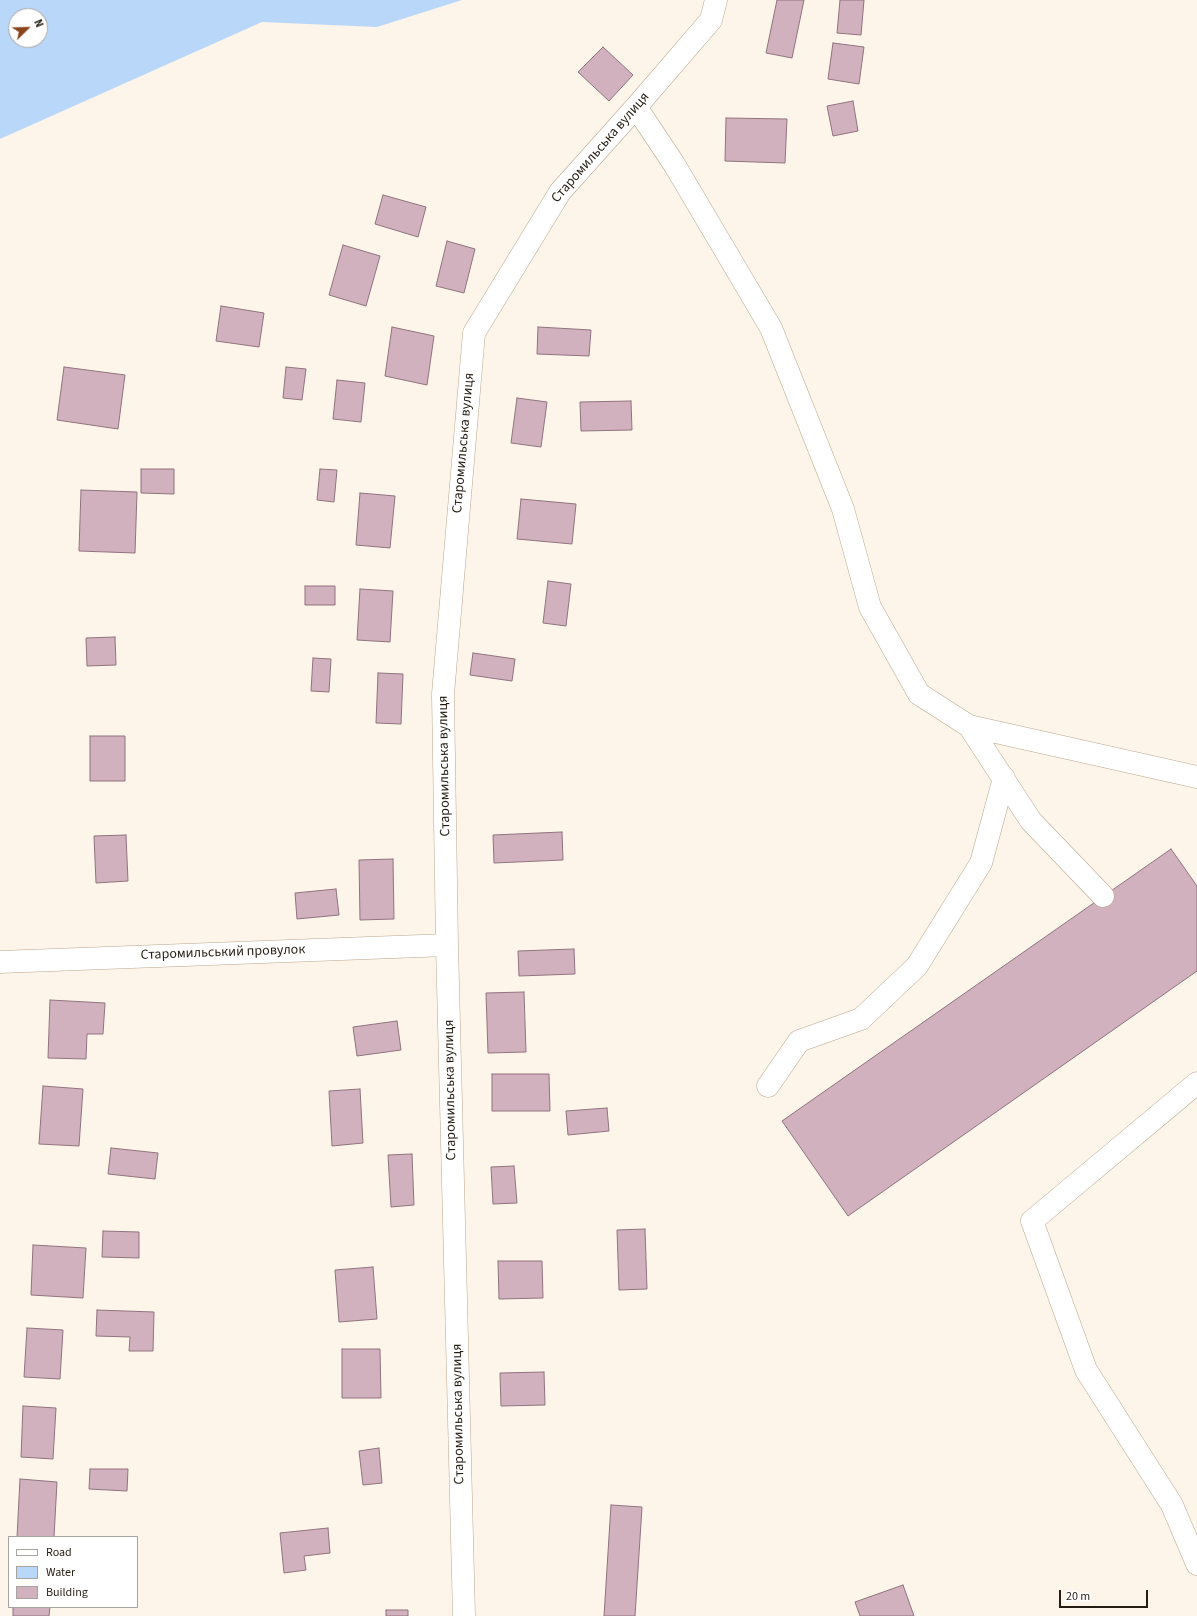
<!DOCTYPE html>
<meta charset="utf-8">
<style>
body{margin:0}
#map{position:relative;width:1197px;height:1616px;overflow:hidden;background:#fdf4ea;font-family:"Source Sans 3",sans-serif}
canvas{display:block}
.legend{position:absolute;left:8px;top:1536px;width:130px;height:72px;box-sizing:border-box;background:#fff;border:1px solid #a8a5a1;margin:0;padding:5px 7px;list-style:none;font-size:12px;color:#251d14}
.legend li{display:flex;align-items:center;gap:8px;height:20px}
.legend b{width:20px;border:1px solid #a8a5a1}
.north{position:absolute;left:8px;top:8px;width:40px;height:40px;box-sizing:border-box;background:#fff;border:1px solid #a8a5a1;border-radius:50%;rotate:67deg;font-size:11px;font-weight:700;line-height:16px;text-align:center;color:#251d14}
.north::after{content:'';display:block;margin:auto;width:14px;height:18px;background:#8b451d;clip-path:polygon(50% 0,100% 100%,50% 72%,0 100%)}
.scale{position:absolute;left:1059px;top:1590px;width:89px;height:18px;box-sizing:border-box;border:2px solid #251d14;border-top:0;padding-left:5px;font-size:12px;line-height:14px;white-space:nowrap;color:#251d14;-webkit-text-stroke:3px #fff;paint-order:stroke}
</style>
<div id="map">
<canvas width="1197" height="1616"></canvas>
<ul class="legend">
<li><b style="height:5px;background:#fff"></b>Road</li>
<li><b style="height:11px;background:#b9d7f8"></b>Water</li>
<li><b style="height:11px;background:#d1b1bd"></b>Building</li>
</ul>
<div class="north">N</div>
<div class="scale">20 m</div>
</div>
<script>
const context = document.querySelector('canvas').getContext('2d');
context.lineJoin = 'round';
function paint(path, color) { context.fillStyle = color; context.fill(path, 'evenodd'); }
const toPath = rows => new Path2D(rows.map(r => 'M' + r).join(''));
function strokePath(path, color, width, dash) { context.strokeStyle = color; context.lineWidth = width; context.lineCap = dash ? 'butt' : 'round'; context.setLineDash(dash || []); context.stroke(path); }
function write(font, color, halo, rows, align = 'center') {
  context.font = font + ' "Source Sans 3",sans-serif'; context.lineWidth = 3; context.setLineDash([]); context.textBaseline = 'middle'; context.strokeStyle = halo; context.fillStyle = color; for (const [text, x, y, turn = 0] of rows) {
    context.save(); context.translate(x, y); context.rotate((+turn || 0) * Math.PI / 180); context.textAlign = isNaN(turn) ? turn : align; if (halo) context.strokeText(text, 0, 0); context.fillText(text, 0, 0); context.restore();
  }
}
const water = toPath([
 [0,0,462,0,377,27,262,22,0,139],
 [16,16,40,16,40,40,16,40]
]);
const building = toPath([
 [777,0,804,0,792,58,766,53,777,0],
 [840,0,864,0,861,35,837,33,840,0],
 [833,43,864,47,859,84,828,79,833,43],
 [603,47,633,75,609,101,578,72,603,47],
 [853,101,858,131,833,136,827,106,853,101],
 [726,118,787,119,785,163,725,161,726,118],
 [383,195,426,207,418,237,375,224,383,195],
 [447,241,475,249,464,293,436,286,447,241],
 [343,245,380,256,366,306,329,295,343,245],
 [221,306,264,313,259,347,216,341,221,306],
 [392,327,434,336,427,385,385,376,392,327],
 [538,327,591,330,589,356,537,354,538,327],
 [64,367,125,375,118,429,57,420,64,367],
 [286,367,306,369,302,400,283,398,286,367],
 [337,380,365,383,361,422,333,419,337,380],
 [517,398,547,402,541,447,511,443,517,398],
 [631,401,632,430,581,431,580,402,631,401],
 [141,469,174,469,174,494,141,493,141,469],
 [320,469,337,470,334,502,317,500,320,469],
 [81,490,137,492,135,553,79,551,81,490],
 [360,493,395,496,390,548,356,545,360,493],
 [521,499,576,504,572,544,517,539,521,499],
 [548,581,571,584,566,626,543,623,548,581],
 [305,586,335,586,335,605,305,605,305,586],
 [360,589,393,591,390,642,357,640,360,589],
 [115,637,116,665,87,666,86,638,115,637],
 [473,653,515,659,512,681,470,675,473,653],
 [313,658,331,659,329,692,311,691,313,658],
 [378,673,403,674,401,724,376,723,378,673],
 [90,736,125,736,125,781,90,781,90,736],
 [562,832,563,860,494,863,493,835,562,832],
 [126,835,128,881,96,883,94,836,126,835],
 [1171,849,1197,886,1197,971,848,1216,782,1121,1171,849],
 [393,859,394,919,360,920,359,860,393,859],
 [336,889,339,915,297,919,295,893,336,889],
 [574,949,575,974,519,976,518,951,574,949],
 [524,992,526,1052,488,1053,486,993,524,992],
 [50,1000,105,1003,103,1034,87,1034,86,1059,48,1058,50,1000],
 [397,1021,401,1050,357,1056,353,1027,397,1021],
 [492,1074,549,1074,550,1111,492,1111,492,1074],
 [43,1086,83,1089,79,1146,39,1144,43,1086],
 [360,1089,363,1143,332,1146,329,1091,360,1089],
 [607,1108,609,1131,568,1135,566,1111,607,1108],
 [111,1148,158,1153,155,1179,108,1174,111,1148],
 [412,1154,414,1205,391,1207,388,1155,412,1154],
 [514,1166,517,1203,493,1204,491,1167,514,1166],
 [645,1229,647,1289,619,1290,617,1230,645,1229],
 [103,1231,139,1232,139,1258,102,1257,103,1231],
 [33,1245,86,1248,83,1298,31,1295,33,1245],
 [498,1261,542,1261,543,1298,499,1299,498,1261],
 [373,1267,377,1319,339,1322,335,1270,373,1267],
 [97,1310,154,1312,153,1351,129,1351,130,1337,96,1336,97,1310],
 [27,1328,63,1330,60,1379,24,1377,27,1328],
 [342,1349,380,1349,381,1398,342,1398,342,1349],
 [544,1372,545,1405,501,1406,500,1373,544,1372],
 [23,1406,56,1408,53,1459,21,1457,23,1406],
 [379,1448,382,1483,363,1485,359,1451,379,1448],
 [90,1469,128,1469,127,1491,89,1489,90,1469],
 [20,1479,57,1482,54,1537,17,1537,20,1479],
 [611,1505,642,1507,635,1616,604,1616,611,1505],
 [328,1528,330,1553,304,1556,306,1570,284,1573,280,1533,328,1528],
 [903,1585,914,1616,860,1616,855,1602,903,1585],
 [13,1607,50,1607,49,1616,13,1616,13,1607],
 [386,1610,408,1610,408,1616,386,1616,386,1610]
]);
const minor = toPath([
 [636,107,674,164,771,328,843,509,870,607,919,694,969,726,1197,777],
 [969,726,1031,821,1103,896],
 [0,962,447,945],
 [1197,1083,1032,1221,1086,1370,1172,1505,1197,1564],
 [768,1086,799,1041,861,1019,917,966,981,863,1004,778],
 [464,1616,447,945,443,694,474,333,560,192,636,107,711,20,716,0]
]);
const streetNames = [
 ["Старомильська вулиця",601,148,-49],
 ["Старомильська вулиця",464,443,-85],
 ["Старомильська вулиця",445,766,-91],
 ["Старомильський провулок",223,953,-2],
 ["Старомильська вулиця",451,1090,-91],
 ["Старомильська вулиця",459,1414,-91]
];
paint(water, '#b9d7f8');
paint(building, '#d1b1bd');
strokePath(building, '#90737e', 1);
strokePath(minor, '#baa68e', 23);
strokePath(minor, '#fff', 22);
write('14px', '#251d14', '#fff', streetNames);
</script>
